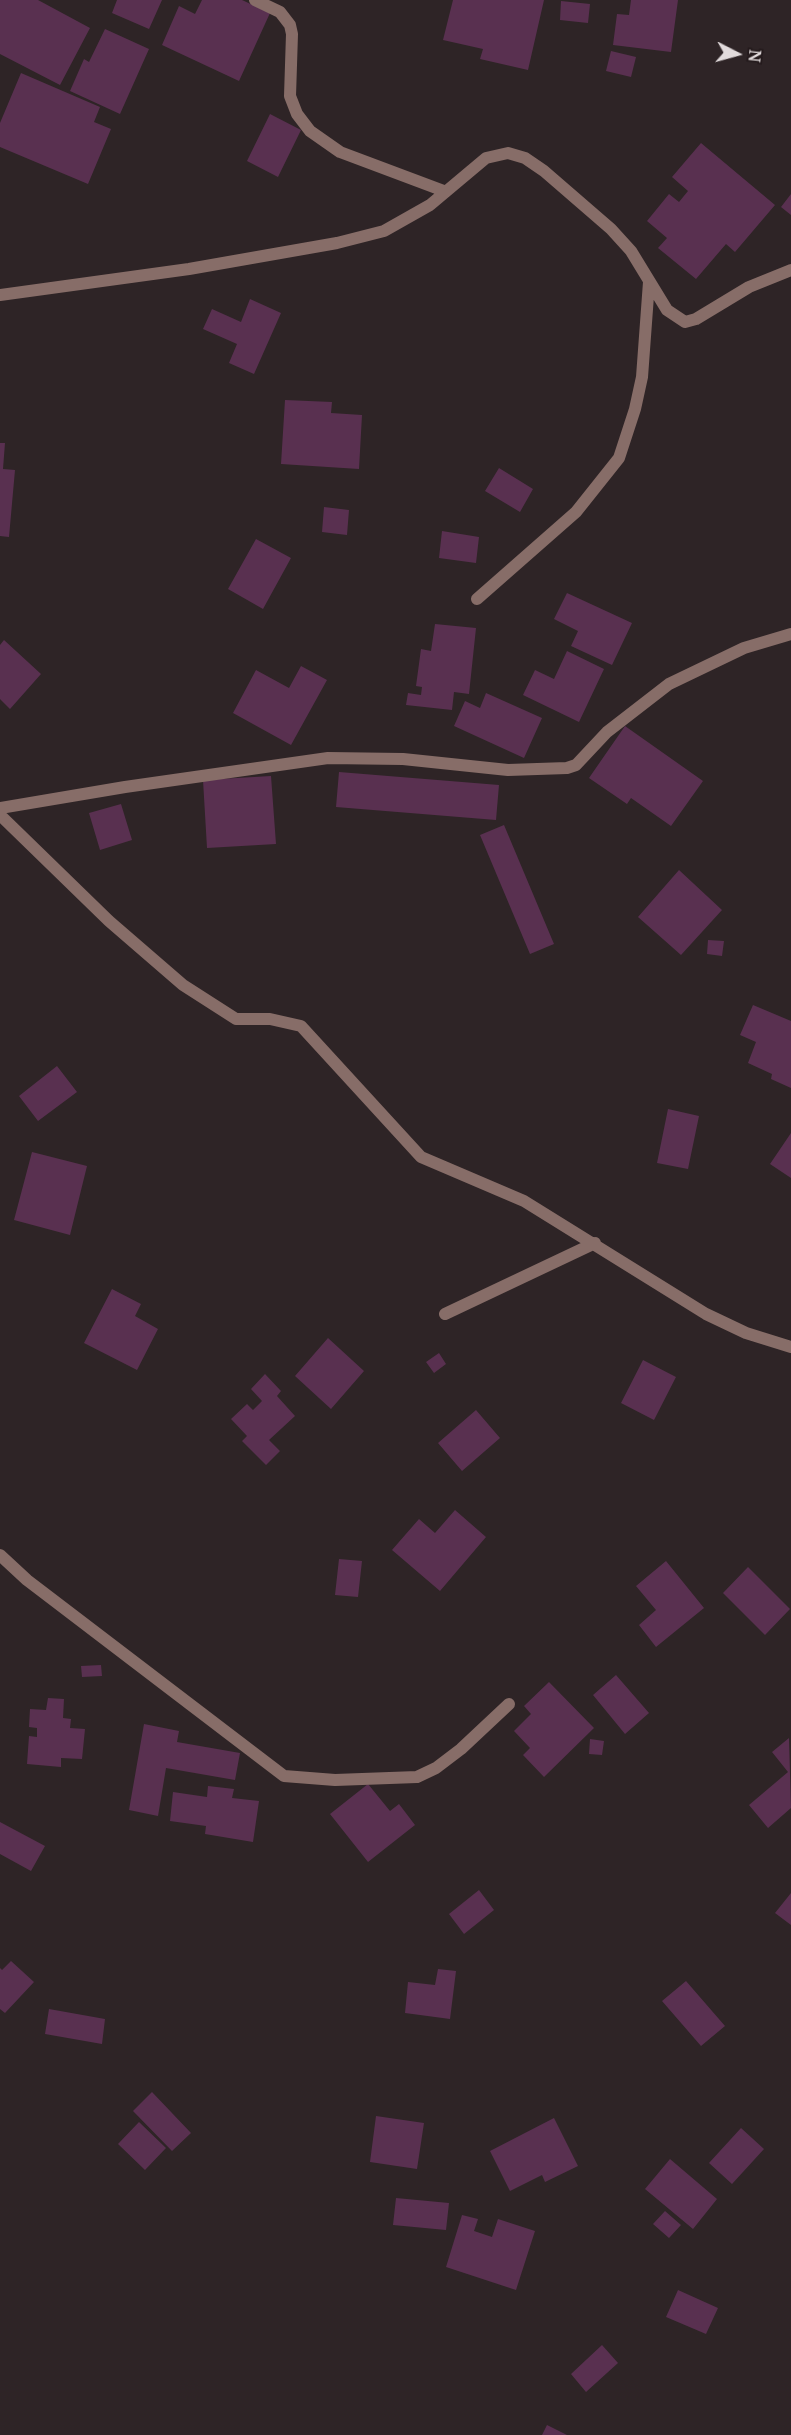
<!DOCTYPE html>
<style>
body{margin:0}
#map{position:relative;width:791px;height:2435px;overflow:hidden;background:#2e2426;font-family:"Noto Serif",serif}
canvas{display:block}
.north{position:absolute;left:707px;top:24px;width:60px;height:60px;-webkit-text-stroke:4px #241a1c;paint-order:stroke;rotate:96deg;font-size:16px;font-weight:700;line-height:24px;text-align:center;color:#e2dbdc}
.north::after{content:'';display:block;margin:auto;width:21px;height:27px;background:#e2dbdc;clip-path:polygon(50% 0,100% 100%,50% 72%,0 100%)}
</style>
<div id="map">
<canvas width="791" height="2435"></canvas>
<div class="north">N</div>
</div>
<script>
const context = document.querySelector('canvas').getContext('2d');
context.lineJoin = 'round';
function paint(path, color) { context.fillStyle = color; context.fill(path, 'evenodd'); }
const toPath = rows => new Path2D(rows.map(r => 'M' + r).join(''));
function strokePath(path, color, width, dash) { context.strokeStyle = color; context.lineWidth = width; context.lineCap = dash ? 'butt' : 'round'; context.setLineDash(dash || []); context.stroke(path); }
const building = toPath([
 [0,0,38,0,90,28,60,85,0,54],
 [117,0,162,0,149,29,112,13],
 [202,0,242,0,270,13,239,81,162,45,179,6,195,14],
 [453,0,544,0,528,70,480,59,483,49,443,40],
 [631,0,678,0,671,52,613,45,617,14,629,15],
 [561,1,590,4,588,23,560,20],
 [105,29,149,49,120,114,70,91,84,59,89,62],
 [611,51,636,57,631,77,606,71],
 [21,73,100,107,94,122,111,129,88,184,0,147,0,123],
 [270,114,301,130,278,177,247,161],
 [701,143,775,205,735,252,726,244,696,279,658,248,667,238,647,221,669,194,679,202,688,191,672,177],
 [791,194,791,215,781,207],
 [250,299,281,313,254,374,229,363,237,344,203,329,212,309,241,322],
 [285,400,332,402,331,413,362,415,359,469,281,464],
 [0,443,5,443,3,469,15,470,9,537,0,536],
 [499,468,533,489,520,512,485,491],
 [324,507,349,510,347,535,322,532],
 [442,531,479,537,476,563,439,558],
 [256,539,291,558,263,609,228,589],
 [567,593,632,623,612,665,571,646,578,631,554,619],
 [435,624,476,628,469,694,454,692,452,710,406,705,408,693,421,695,422,687,416,686,421,649,431,651],
 [4,640,41,674,10,709,0,699,0,645],
 [567,651,604,669,579,722,523,695,535,670,554,679],
 [301,666,327,680,291,745,233,713,256,670,289,688],
 [486,693,542,718,524,758,454,726,465,701,480,708],
 [625,726,703,781,671,826,631,798,627,804,589,778],
 [339,772,499,785,496,820,336,807],
 [271,776,276,844,207,848,203,780],
 [121,804,132,840,100,850,89,813],
 [504,825,554,944,530,954,480,835],
 [679,870,722,910,681,955,638,917],
 [708,940,724,941,722,956,707,954],
 [753,1005,791,1021,791,1088,771,1079,772,1074,748,1063,756,1042,740,1035],
 [57,1066,77,1092,38,1121,19,1096],
 [668,1109,699,1116,688,1169,657,1163],
 [791,1133,791,1178,770,1164],
 [32,1152,87,1166,70,1235,14,1220],
 [112,1289,141,1304,135,1316,158,1329,137,1370,84,1343],
 [328,1338,364,1371,331,1409,295,1376],
 [439,1353,446,1364,434,1373,426,1362],
 [643,1360,676,1377,654,1420,621,1403],
 [265,1374,281,1391,277,1396,295,1416,269,1440,280,1451,266,1465,242,1441,247,1436,231,1419,247,1404,253,1410,262,1401,251,1389],
 [476,1410,500,1438,462,1471,438,1443],
 [455,1510,486,1537,440,1591,392,1550,419,1519,435,1533],
 [339,1559,362,1561,358,1597,335,1595],
 [666,1561,704,1608,656,1647,639,1625,656,1610,636,1586],
 [748,1567,790,1609,765,1635,723,1593],
 [101,1665,102,1676,82,1677,81,1666],
 [616,1675,649,1713,625,1734,593,1695],
 [549,1682,594,1728,544,1777,523,1755,530,1748,514,1731,531,1714,524,1706],
 [48,1698,64,1699,63,1718,71,1719,70,1728,85,1729,82,1759,61,1758,61,1767,27,1764,29,1736,37,1737,37,1728,29,1727,30,1709,46,1710],
 [144,1724,179,1731,177,1742,240,1753,235,1780,166,1768,158,1816,129,1810],
 [789,1738,791,1808,768,1828,749,1805,788,1772,772,1752],
 [590,1739,604,1741,602,1755,589,1754],
 [368,1784,390,1811,399,1804,415,1825,368,1862,330,1814],
 [208,1786,234,1789,232,1798,259,1801,253,1842,205,1834,206,1826,170,1821,173,1792,207,1797],
 [0,1822,45,1846,31,1871,0,1854],
 [479,1890,494,1910,464,1934,449,1914],
 [791,1893,791,1925,775,1913],
 [11,1961,34,1982,5,2013,0,2009,0,1968,2,1970],
 [438,1969,456,1971,450,2019,405,2013,408,1982,435,1985],
 [686,1981,725,2026,701,2046,662,2001],
 [49,2009,105,2019,102,2044,45,2034],
 [152,2092,191,2133,172,2151,133,2111],
 [376,2116,424,2123,417,2169,370,2162],
 [554,2118,578,2166,545,2182,542,2175,510,2191,490,2151],
 [139,2122,166,2148,145,2170,118,2144],
 [741,2128,764,2149,732,2184,709,2163],
 [670,2159,717,2199,693,2229,645,2189],
 [396,2198,449,2203,446,2230,393,2225],
 [665,2211,681,2225,669,2238,653,2224],
 [462,2215,478,2219,474,2231,492,2237,498,2219,535,2231,516,2290,446,2267],
 [678,2290,718,2308,706,2334,666,2317],
 [602,2345,618,2363,586,2392,571,2374],
 [547,2425,567,2435,542,2435]
]);
const minor = toPath([
 [255,0,280,12,290,25,292,34,290,96,297,114,310,131,340,152,444,191],
 [0,295,189,269,337,243,384,231,430,205,486,158,508,153,525,158,544,171,611,229,631,251,667,310,685,322,696,319,749,287,791,270],
 [477,599,576,512,619,458,635,409,642,377,649,282],
 [0,808,125,787,328,758,403,759,508,770,567,768,576,765,607,732,669,684,744,648,791,634],
 [0,815,109,921,183,985,236,1019,270,1019,301,1026,421,1157,524,1201,706,1314,746,1333,791,1347],
 [445,1314,595,1243],
 [0,1555,27,1580,284,1776,335,1780,417,1777,436,1768,461,1749,509,1704]
]);
paint(building, '#593050');
strokePath(minor, '#876d68', 12);
</script>
